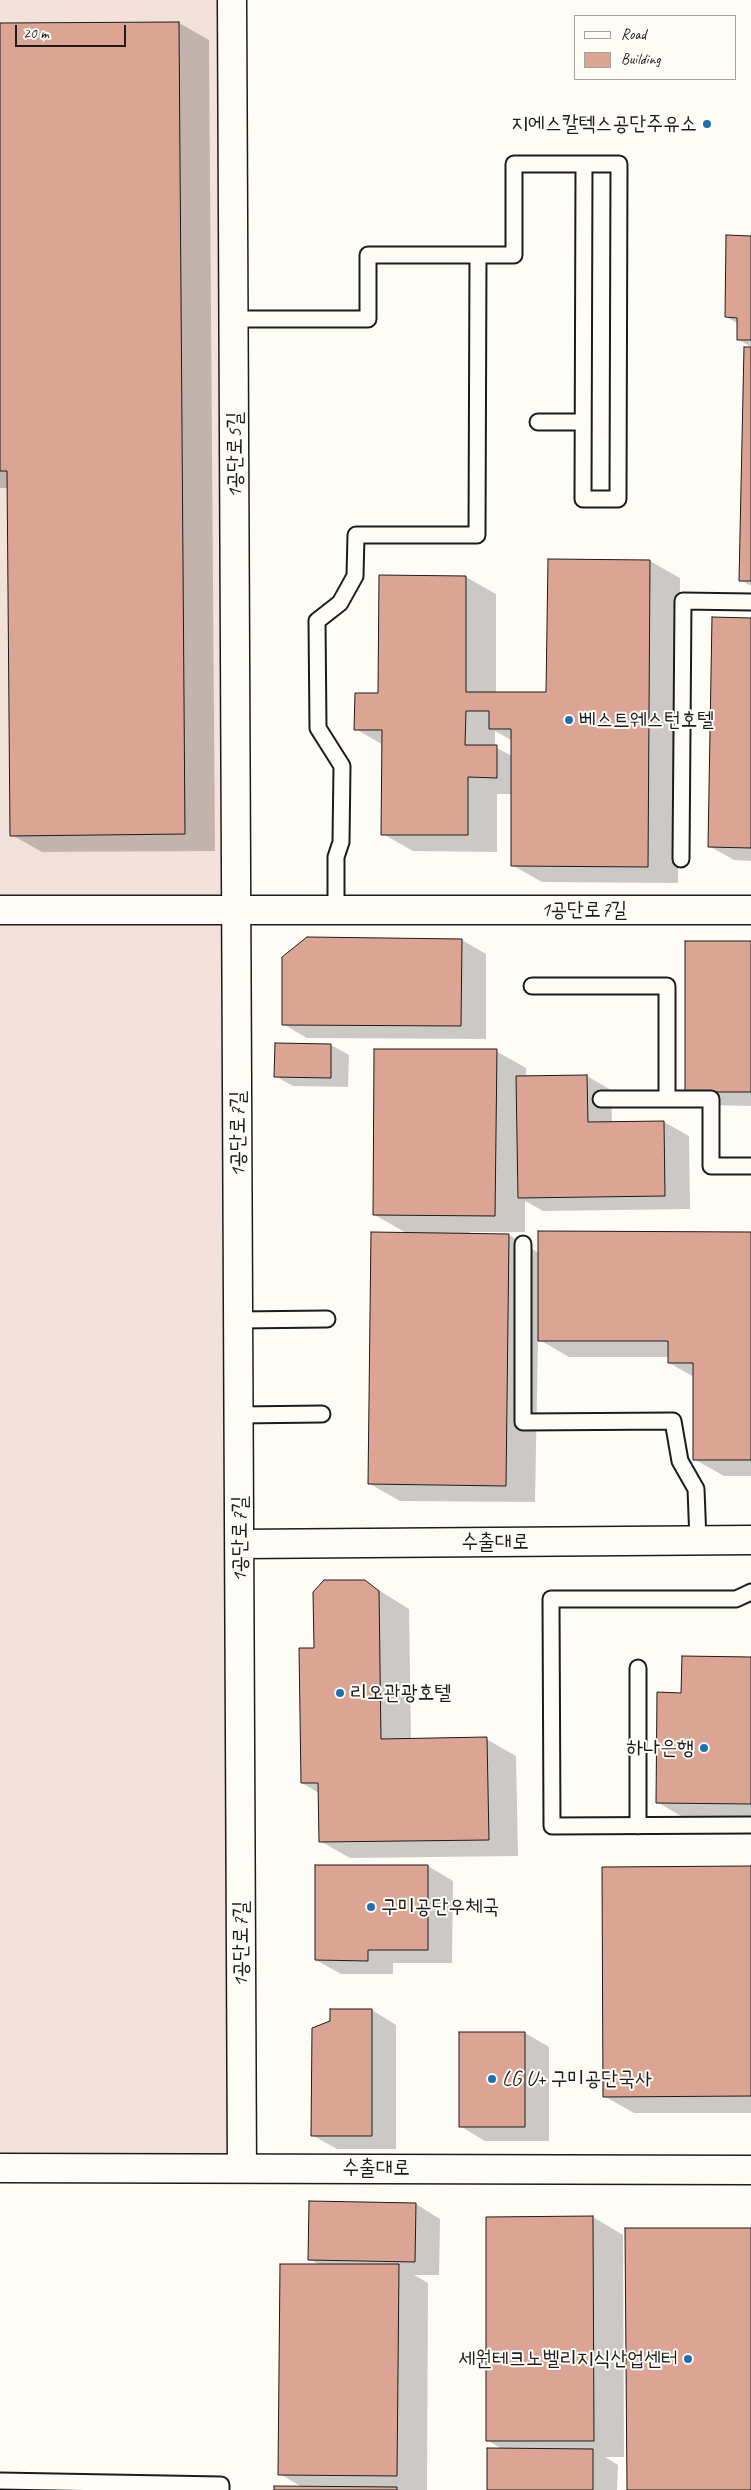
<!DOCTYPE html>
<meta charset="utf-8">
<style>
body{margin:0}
#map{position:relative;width:751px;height:2490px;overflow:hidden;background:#fdfcf7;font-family:Caveat,sans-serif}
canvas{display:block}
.legend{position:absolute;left:574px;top:15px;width:162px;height:65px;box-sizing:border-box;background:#fdfcf7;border:1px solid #a3a29f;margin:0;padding:6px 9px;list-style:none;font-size:15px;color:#1c1c1c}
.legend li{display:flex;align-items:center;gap:10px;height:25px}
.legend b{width:25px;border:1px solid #a3a29f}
.scale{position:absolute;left:15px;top:25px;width:111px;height:22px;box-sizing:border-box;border:2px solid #1c1c1c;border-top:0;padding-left:6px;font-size:15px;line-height:18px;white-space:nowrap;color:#1c1c1c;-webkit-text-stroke:4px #fdfcf7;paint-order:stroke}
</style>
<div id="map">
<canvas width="751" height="2490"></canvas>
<ul class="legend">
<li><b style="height:6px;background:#fdfcf7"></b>Road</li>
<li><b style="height:14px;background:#dca593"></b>Building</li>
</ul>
<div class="scale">20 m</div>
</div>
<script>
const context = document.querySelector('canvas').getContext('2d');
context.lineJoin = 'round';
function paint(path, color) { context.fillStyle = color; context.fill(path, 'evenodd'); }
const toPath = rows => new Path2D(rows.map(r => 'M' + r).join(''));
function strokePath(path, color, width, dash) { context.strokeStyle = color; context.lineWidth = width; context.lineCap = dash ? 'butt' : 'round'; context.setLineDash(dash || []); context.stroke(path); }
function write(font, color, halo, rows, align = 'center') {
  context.font = font + ' Caveat,"Poor Story",sans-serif'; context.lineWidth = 4; context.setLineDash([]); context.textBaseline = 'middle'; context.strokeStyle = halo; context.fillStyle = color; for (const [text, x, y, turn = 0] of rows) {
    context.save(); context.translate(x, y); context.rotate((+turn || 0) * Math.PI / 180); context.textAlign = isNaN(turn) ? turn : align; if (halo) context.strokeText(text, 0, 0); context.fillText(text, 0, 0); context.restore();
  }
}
const built = toPath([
 [0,0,232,0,242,2167,0,2168]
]);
const shadow = toPath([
 [179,23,209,40,215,851,42,852,12,835,9,488,0,488,0,24],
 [751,237,751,347,739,340,739,324,726,317],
 [751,348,751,586,741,580],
 [650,561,680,578,678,883,542,882,512,865,512,794,497,794,497,852,413,851,383,834,383,745,356,729,380,694,380,577,466,577,496,594,496,693,548,693],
 [495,731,513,741,512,756,495,747],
 [751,619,751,861,734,860,709,846],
 [462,940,486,954,486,1039,307,1038,283,1024],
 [751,942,751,1106,710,1105,686,1091],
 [276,1044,331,1045,349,1055,348,1087,293,1086,275,1076],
 [496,1051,526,1068,526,1077,587,1076,611,1090,612,1123,664,1122,689,1136,690,1209,543,1211,525,1201,525,1232,470,1232,470,1235,509,1235,539,1253,751,1233,751,1476,724,1476,694,1459,694,1377,669,1363,669,1357,569,1357,538,1339,535,1502,400,1501,370,1484,408,1234,375,1215],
 [364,1581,409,1609,411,1740,486,1739,516,1756,518,1856,350,1858,320,1841,319,1793,302,1783,315,1649],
 [751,1659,751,1817,681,1816,657,1802,683,1694],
 [428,1866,453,1881,452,1963,393,1963,393,1974,341,1974,316,1960],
 [751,1867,751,2113,634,2113,604,2096],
 [372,2010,396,2025,396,2149,337,2149,312,2135],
 [525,2033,549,2047,549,2141,485,2141,460,2126],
 [416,2204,440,2219,439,2275,414,2275,428,2283,427,2490,275,2490,302,2487,280,2474,320,2265,309,2259],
 [593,2217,623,2235,624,2457,605,2457,618,2465,617,2490,488,2490,502,2449,487,2440]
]);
const building = toPath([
 [179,22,185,834,10,836,7,471,0,471,0,23,179,22],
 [726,235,751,236,751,340,737,340,737,318,725,317,726,235],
 [744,347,751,347,751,581,739,581,744,347],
 [548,559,650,560,648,867,511,866,511,729,489,729,489,711,466,711,465,745,497,745,497,778,468,777,468,835,381,835,382,730,354,730,355,693,378,693,379,575,466,576,466,692,546,692,548,559],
 [712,617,751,618,751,848,708,847,712,617],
 [307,937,462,939,461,1026,282,1025,282,957,307,937],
 [685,941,751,941,751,1092,685,1092,685,941],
 [275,1043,331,1044,331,1078,274,1077,275,1043],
 [374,1049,497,1049,495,1216,373,1215,374,1049],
 [587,1075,588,1122,664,1121,665,1196,518,1198,516,1076,587,1075],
 [538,1231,751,1232,751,1460,693,1460,693,1363,668,1363,668,1341,538,1341,538,1231],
 [371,1232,509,1234,506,1486,368,1484,371,1232],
 [324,1580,365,1580,379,1591,381,1739,487,1737,489,1840,319,1842,318,1783,301,1783,299,1648,314,1648,313,1592,324,1580],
 [682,1656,751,1657,751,1804,656,1803,657,1692,681,1693,682,1656],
 [315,1865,428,1865,428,1950,368,1950,368,1961,315,1960,315,1865],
 [751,1866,751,2096,603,2097,602,1867,751,1866],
 [330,2009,372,2009,372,2136,311,2136,312,2028,330,2021,330,2009],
 [459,2032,525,2032,525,2127,459,2127,459,2032],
 [309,2201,416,2203,415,2262,308,2260,309,2201],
 [593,2216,594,2441,486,2441,486,2217,593,2216],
 [625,2228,751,2228,751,2490,627,2490,625,2228],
 [280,2264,399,2264,397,2476,278,2475,280,2264],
 [487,2448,593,2449,593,2490,487,2490,487,2448],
 [274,2486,397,2487,397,2490,274,2490,274,2486]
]);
const lane = toPath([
 [234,319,368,319,368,255,514,255,514,164,619,164,618,499,583,499,584,164],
 [538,422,583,422],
 [681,859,683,601,751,602],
 [336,910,336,857,341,842,342,766,318,728,317,621,340,603,355,576,356,535,477,535,478,255],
 [532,986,667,986,667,1099,711,1099,711,1166,751,1166],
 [601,1099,667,1099],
 [523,1244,523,1422,673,1421,680,1461,696,1489,698,1541],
 [238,1320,327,1319],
 [239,1415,322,1414],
 [751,1592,736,1599,551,1599,552,1826,751,1825],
 [638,1668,638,1826],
 [0,2481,221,2485,221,2490]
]);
const street = toPath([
 [232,0,242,2167],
 [0,910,751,910],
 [240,1544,751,1540],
 [0,2168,751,2170]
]);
const markers = [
 [707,124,5,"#1f6fb2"],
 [569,720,5,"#1f6fb2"],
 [340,1693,5,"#1f6fb2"],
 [704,1748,5,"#1f6fb2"],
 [371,1907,5,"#1f6fb2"],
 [492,2079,5,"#1f6fb2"],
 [688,2359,5,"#1f6fb2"]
];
const poiNames = [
 ["지에스칼텍스공단주유소",697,124,"right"],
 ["베스트웨스턴호텔",579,720],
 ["리오관광호텔",350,1693],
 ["하나은행",694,1748,"right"],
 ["구미공단우체국",381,1907],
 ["LG U+ 구미공단국사",502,2079],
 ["세원테크노벨리지식산업센터",678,2359,"right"]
];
const streetNames = [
 ["1공단로5길",235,455,-90],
 ["1공단로7길",584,910],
 ["1공단로7길",238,1134,-90],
 ["1공단로7길",240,1539,-90],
 ["수출대로",495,1542],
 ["1공단로7길",241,1944,-90],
 ["수출대로",376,2168]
];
paint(built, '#f3e2d9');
paint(shadow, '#0003');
paint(building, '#dca593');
strokePath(building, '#1c1c1c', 1);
strokePath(lane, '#1c1c1c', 19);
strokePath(street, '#1c1c1c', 31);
strokePath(lane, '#fdfcf7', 15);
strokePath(street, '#fdfcf7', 28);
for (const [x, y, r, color] of markers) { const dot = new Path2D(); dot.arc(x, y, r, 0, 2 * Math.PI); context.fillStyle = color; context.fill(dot); strokePath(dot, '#fdfcf7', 2); }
write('21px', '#1c1c1c', '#fdfcf7', poiNames, 'left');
write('21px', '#1c1c1c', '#fdfcf7', streetNames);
</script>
